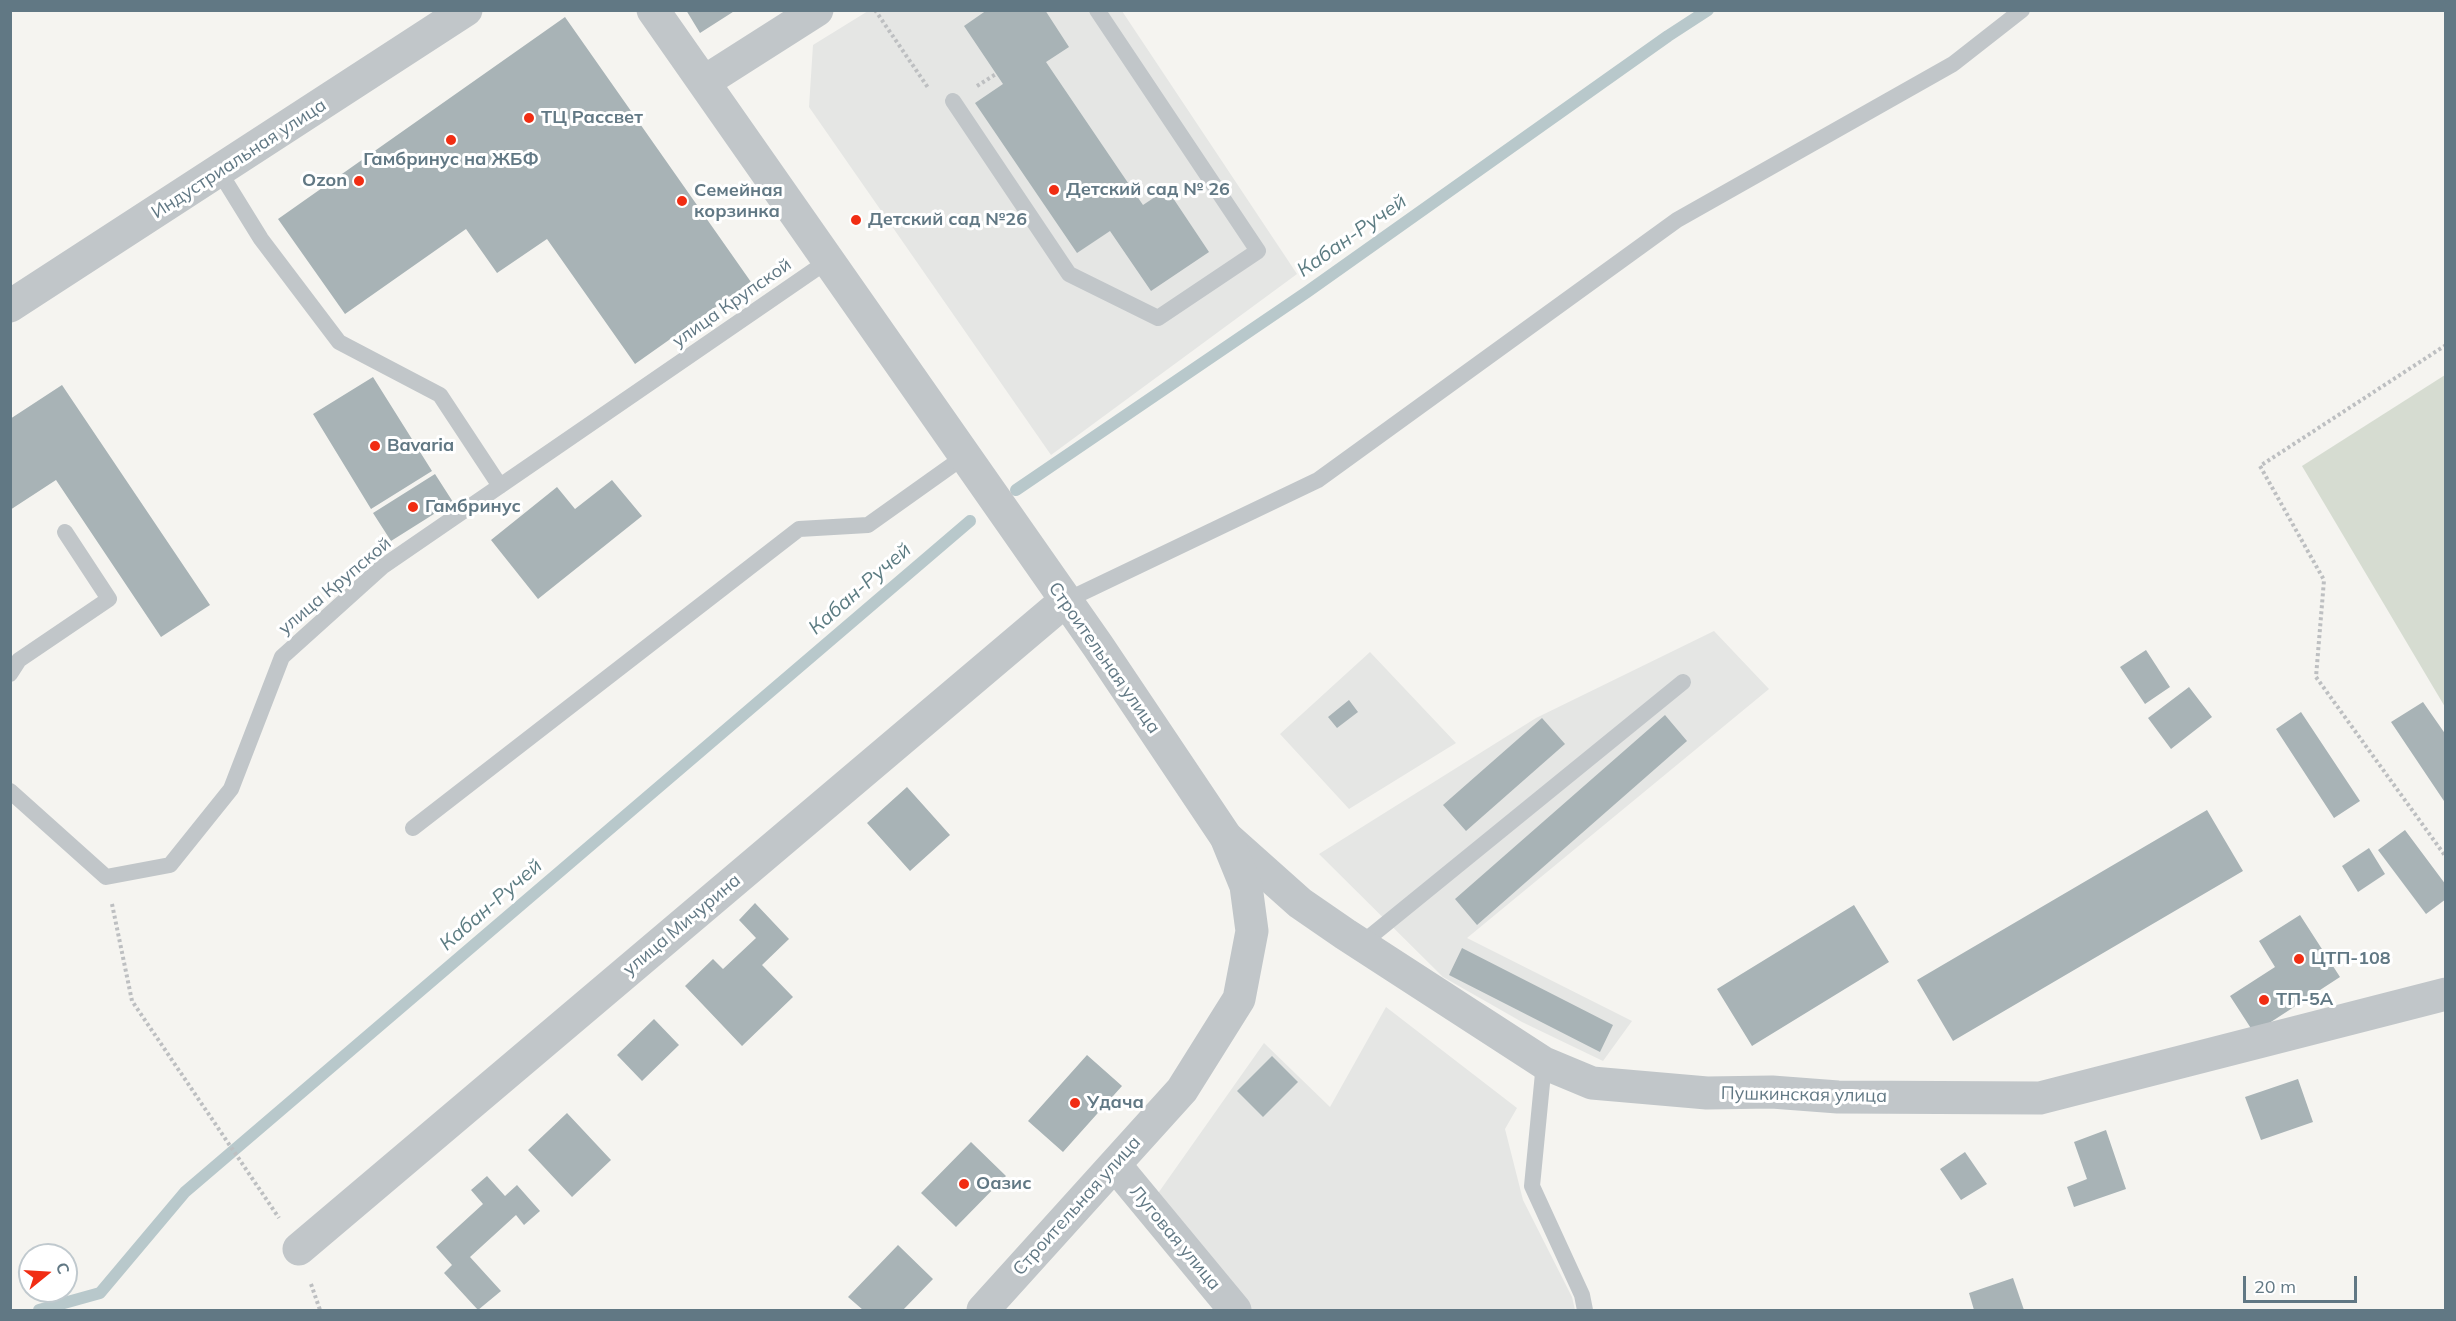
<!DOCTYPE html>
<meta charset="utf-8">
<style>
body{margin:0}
#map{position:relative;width:2456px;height:1321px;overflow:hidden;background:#f5f4f0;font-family:Mulish,sans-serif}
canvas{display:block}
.frame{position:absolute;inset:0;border:12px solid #617884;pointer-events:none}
.north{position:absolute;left:18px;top:1243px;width:60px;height:60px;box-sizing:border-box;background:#fff;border:2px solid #c0c9ce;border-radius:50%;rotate:72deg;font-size:16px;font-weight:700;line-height:24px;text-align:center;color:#617884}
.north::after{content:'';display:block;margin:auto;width:21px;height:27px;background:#f12d13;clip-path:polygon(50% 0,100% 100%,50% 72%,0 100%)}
.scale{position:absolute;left:2243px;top:1276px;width:114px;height:27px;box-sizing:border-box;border:3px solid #617884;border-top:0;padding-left:8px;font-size:18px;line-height:21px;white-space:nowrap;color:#617884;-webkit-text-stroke:4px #fff;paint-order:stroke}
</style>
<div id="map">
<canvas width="2456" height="1321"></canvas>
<div class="frame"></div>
<div class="north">С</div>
<div class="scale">20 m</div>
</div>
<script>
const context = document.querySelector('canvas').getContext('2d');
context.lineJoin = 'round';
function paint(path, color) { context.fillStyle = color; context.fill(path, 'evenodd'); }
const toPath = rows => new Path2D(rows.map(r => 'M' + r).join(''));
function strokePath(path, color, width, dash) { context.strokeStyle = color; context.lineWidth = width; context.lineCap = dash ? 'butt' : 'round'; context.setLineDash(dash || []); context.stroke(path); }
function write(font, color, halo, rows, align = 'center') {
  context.font = font + ' Mulish,sans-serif'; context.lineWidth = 6; context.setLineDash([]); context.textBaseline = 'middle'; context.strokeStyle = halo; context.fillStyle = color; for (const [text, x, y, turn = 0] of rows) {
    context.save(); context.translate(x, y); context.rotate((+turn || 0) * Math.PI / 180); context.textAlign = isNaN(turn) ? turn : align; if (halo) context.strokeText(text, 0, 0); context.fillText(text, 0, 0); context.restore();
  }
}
const built = toPath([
 [868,11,1122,11,1297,274,1051,455,809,107,813,45],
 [1714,631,1769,689,1467,938,1632,1021,1603,1061,1522,1022,1443,977,1319,854,1536,718],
 [1370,652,1456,743,1349,809,1280,734],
 [1386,1007,1517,1108,1505,1129,1523,1200,1572,1297,1575,1310,1249,1310,1154,1199,1264,1043,1330,1107]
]);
const green = toPath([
 [2445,375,2445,707,2302,466]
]);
const stream = toPath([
 [1016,490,1307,292,1668,36,1708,10],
 [39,1310,100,1293,185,1192,970,521]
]);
const building = toPath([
 [686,10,736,10,700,33],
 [987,10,1045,10,1069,47,1046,62,1143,205,1167,189,1209,252,1151,291,1110,231,1077,253,975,103,1003,84,964,26],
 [565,17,751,282,635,364,547,239,497,273,466,229,345,314,278,219],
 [373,377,432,471,371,509,313,414],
 [62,385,210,605,161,637,56,480,10,510,10,419],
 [435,474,453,502,391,541,373,513],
 [612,480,642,516,538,599,491,540,557,487,575,509],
 [2146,650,2170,687,2145,704,2120,667],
 [2189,687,2212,717,2171,749,2148,718],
 [1349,700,1358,712,1337,728,1328,717],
 [2423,702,2446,735,2446,804,2391,722],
 [2301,712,2360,801,2334,818,2276,729],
 [1665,715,1687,741,1477,925,1455,899],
 [1542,718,1565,744,1466,831,1443,805],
 [907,787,950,835,910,871,867,823],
 [2207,810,2243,871,1953,1041,1917,980],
 [2405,830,2446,885,2446,899,2426,914,2378,850],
 [2369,848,2385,874,2358,892,2342,866],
 [755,903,789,939,762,965,793,997,742,1046,685,986,713,959,723,969,756,938,739,920],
 [1854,905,1889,962,1752,1046,1717,989],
 [2300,915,2340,977,2254,1033,2230,996,2275,967,2259,941],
 [1462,948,1613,1025,1600,1052,1449,975],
 [654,1019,679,1045,642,1081,617,1055],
 [1087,1055,1122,1086,1063,1152,1028,1121],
 [1272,1056,1298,1082,1263,1117,1237,1091],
 [2298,1079,2313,1122,2261,1140,2245,1097],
 [567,1113,611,1160,572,1197,528,1150],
 [2106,1130,2126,1189,2074,1207,2067,1187,2087,1179,2074,1142],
 [971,1142,1006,1176,956,1227,921,1193],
 [1965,1152,1987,1184,1961,1200,1940,1169],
 [487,1176,505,1196,517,1185,540,1211,524,1225,516,1215,470,1257,501,1291,478,1310,444,1273,452,1265,436,1247,483,1204,471,1190],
 [898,1245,933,1279,903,1310,863,1310,848,1297],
 [2013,1278,2024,1310,1974,1310,1969,1293]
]);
const path = toPath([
 [875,10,929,89],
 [977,86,996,74],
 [2446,345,2260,466,2324,580,2316,677,2446,857],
 [112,904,132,1001,279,1218],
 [311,1284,320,1310]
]);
const service = toPath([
 [953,101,1069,274,1158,318,1258,251,1097,10],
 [219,171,261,239,339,342,440,395,500,486],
 [1065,601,1318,480,1677,220,1953,64,2022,10],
 [10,674,19,660,109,599,65,532],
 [10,791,106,877,170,865,231,789,282,657,382,567,829,260],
 [413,828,799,529,868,525,965,456],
 [1361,944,1683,682],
 [1544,1063,1532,1186,1582,1295,1585,1310]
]);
const minor = toPath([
 [704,82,817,10],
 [10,306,466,10],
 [1226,837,1300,903,1345,934,1544,1063,1592,1083,1707,1093,1772,1092,1838,1097,2040,1098,2446,994],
 [1115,1165,1235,1310],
 [299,1249,1065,601]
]);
const tertiary = toPath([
 [653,10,1098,646,1226,837,1246,886,1252,931,1239,999,1182,1090,983,1310]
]);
const markers = [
 [529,118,6,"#f12d13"],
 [451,140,6,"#f12d13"],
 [359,181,6,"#f12d13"],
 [1054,190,6,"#f12d13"],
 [682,201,6,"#f12d13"],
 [856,220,6,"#f12d13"],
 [375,446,6,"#f12d13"],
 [413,507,6,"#f12d13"],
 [2299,959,6,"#f12d13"],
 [2264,1000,6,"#f12d13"],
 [1075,1103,6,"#f12d13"],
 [964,1184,6,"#f12d13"]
];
const poiNames = [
 ["ТЦ Рассвет",541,118],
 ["Гамбринус на ЖБФ",451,160,"center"],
 ["Ozon",347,181,"right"],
 ["Детский сад № 26",1066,190],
 ["Семейная",694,191],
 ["корзинка",694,212],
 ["Детский сад №26",868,220],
 ["Bavaria",387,446],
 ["Гамбринус",425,507],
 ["ЦТП-108",2311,959],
 ["ТП-5А",2276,1000],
 ["Удача",1087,1103],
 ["Оазис",976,1184]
];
const streetNames = [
 ["Индустриальная улица",239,159,-33],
 ["улица Крупской",732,303,-35],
 ["улица Крупской",335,586,-40],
 ["Строительная улица",1104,658,55],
 ["улица Мичурина",682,925,-40],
 ["Пушкинская улица",1804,1095,1],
 ["Строительная улица",1077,1206,-48],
 ["Луговая улица",1175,1238,50]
];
const waterNames = [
 ["Кабан-Ручей",1352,236,-35],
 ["Кабан-Ручей",860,589,-41],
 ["Кабан-Ручей",491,905,-41]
];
paint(built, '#e5e6e4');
paint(green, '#d6dcd1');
strokePath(stream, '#b8c8cb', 12);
paint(building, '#a8b3b6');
strokePath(path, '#bdbfc1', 4, [3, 3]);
strokePath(service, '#c1c6c9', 16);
strokePath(minor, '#c1c6c9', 33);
strokePath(tertiary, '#c1c6c9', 33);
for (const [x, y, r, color] of markers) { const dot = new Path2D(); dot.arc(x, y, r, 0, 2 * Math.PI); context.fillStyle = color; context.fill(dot); strokePath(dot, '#fff', 2); }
write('bold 18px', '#617884', '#fff', poiNames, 'left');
write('18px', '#617884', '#fff', streetNames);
write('italic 20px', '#5c7c82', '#fff', waterNames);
</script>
